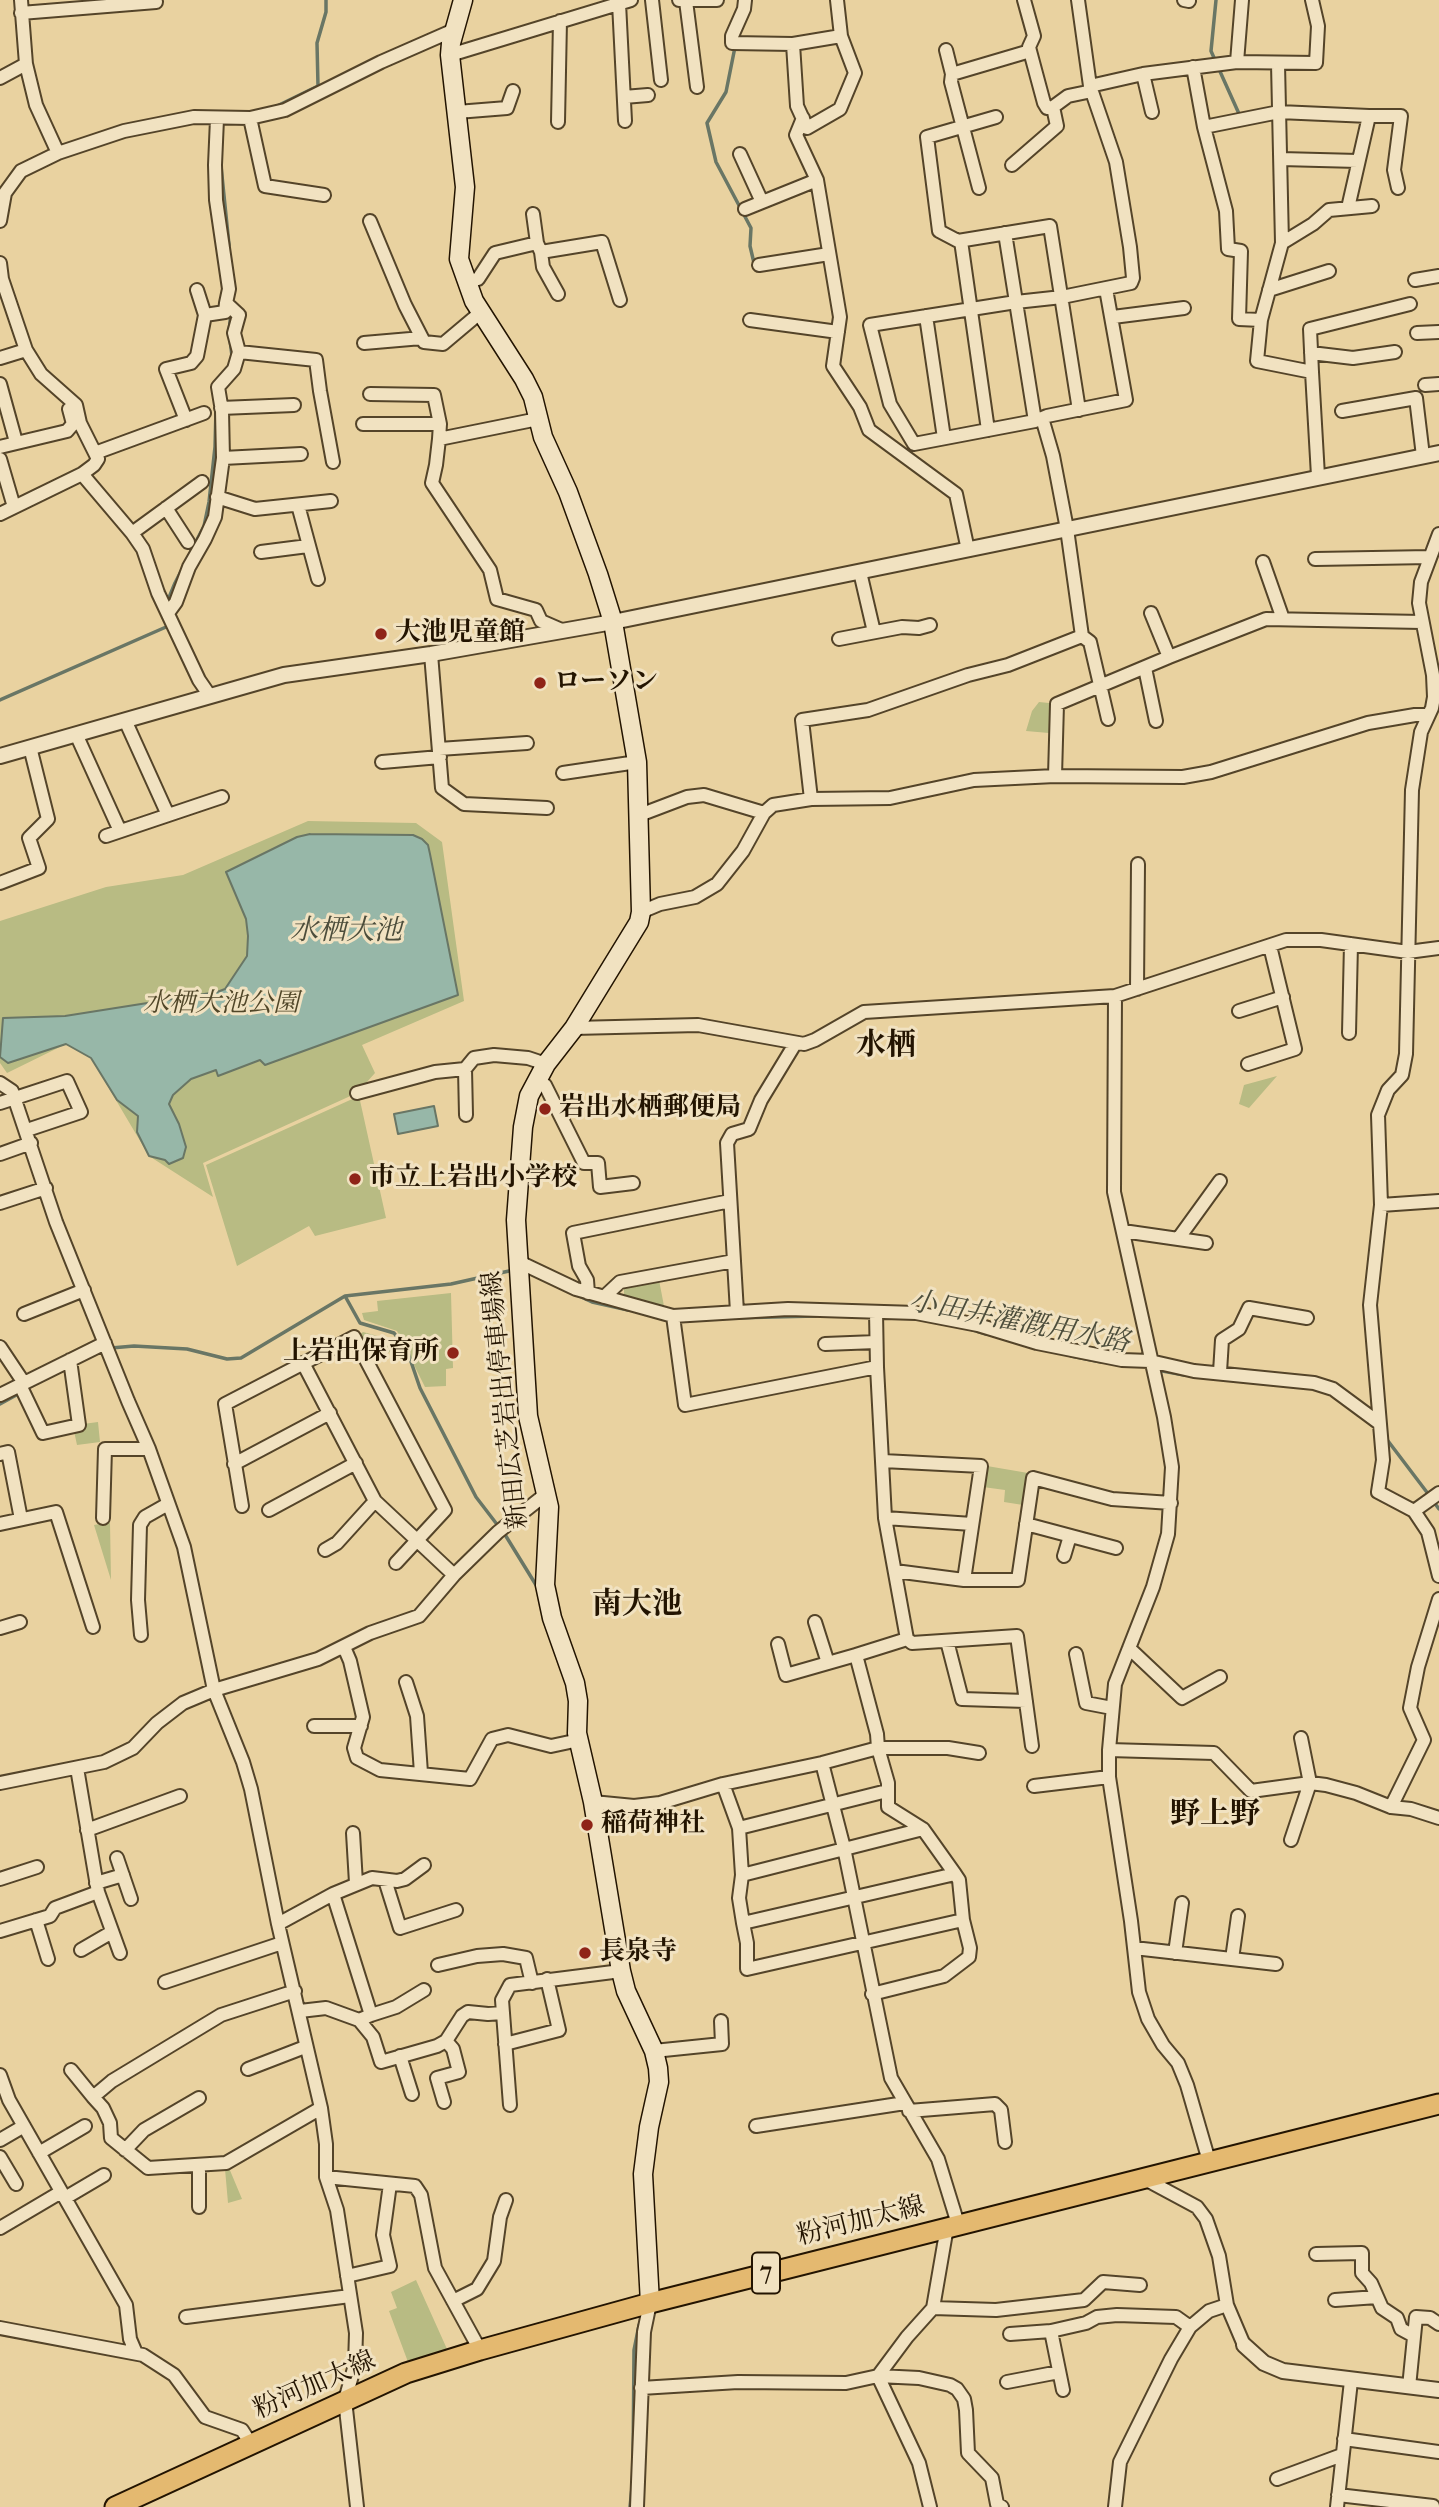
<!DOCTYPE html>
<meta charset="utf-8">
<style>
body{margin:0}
canvas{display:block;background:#e9d2a0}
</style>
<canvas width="1439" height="2507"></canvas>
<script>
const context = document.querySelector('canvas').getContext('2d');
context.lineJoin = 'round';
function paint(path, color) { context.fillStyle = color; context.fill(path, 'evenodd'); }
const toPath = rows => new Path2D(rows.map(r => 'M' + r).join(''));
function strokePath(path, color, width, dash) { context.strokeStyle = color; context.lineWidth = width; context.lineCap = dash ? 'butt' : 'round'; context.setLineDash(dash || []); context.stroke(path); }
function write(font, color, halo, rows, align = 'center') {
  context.font = font + ' "IM FELL French Canon","Noto Serif JP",serif'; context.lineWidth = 6; context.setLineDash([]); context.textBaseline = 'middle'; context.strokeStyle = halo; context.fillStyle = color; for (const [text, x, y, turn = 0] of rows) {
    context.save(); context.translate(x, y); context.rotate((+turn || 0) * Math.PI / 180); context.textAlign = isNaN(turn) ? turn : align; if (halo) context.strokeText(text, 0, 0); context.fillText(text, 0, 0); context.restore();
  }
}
const green = toPath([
 [1039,702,1049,703,1049,733,1026,731,1032,711],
 [308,821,416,823,442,842,464,1001,362,1045,375,1073,357,1093,203,1163,213,1197,149,1156,91,1058,66,1044,7,1073,0,1063,0,921,106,887,183,875],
 [1277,1076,1249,1108,1239,1104,1244,1085],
 [359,1096,386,1218,315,1236,309,1226,237,1266,206,1165],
 [659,1280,664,1306,624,1296,624,1287],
 [451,1293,453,1368,446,1369,446,1386,425,1387,397,1331,364,1320,362,1313,378,1311,377,1301],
 [363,1332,389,1339,395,1349,372,1362,358,1336],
 [98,1422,100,1442,77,1445,74,1431,83,1430,83,1424],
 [987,1466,1028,1473,1023,1505,1004,1502,1005,1490,983,1487],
 [110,1522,111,1580,94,1525],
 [229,2168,242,2199,228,2203,225,2169],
 [416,2280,447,2349,408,2362,389,2311,397,2308,391,2292]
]);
const water = toPath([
 [310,834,413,835,422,839,428,845,430,854,458,995,265,1065,260,1060,218,1076,216,1070,191,1079,173,1095,169,1104,179,1124,186,1147,183,1158,169,1164,165,1160,149,1156,137,1132,138,1116,117,1100,91,1058,66,1044,8,1063,0,1057,3,1018,65,1016,217,992,225,989,247,956,248,936,246,919,226,872,297,837,310,834],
 [434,1106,438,1126,398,1134,394,1114,434,1106]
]);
const stream = toPath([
 [735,47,726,92,707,123,716,162,751,228,750,246,754,263],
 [1215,60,1211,51,1216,0],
 [1218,67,1240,116],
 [279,105,318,86,317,43,326,12,326,0],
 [221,166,229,245],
 [229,332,231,312],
 [230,340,232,356],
 [171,605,168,600,175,583,204,526,209,502,215,447,216,409],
 [0,700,166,627,170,623],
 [345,1296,360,1323,394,1333,407,1350,420,1388,476,1497,499,1527],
 [579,1296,592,1302,628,1310],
 [733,1318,816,1316],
 [970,1329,986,1334],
 [111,1348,134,1346,187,1349,227,1359,241,1358,345,1296,451,1284,509,1271],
 [1071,1356,1101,1362],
 [1157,1370,1184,1375],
 [0,1404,20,1393],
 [1385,1437,1429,1495],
 [1433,1501,1439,1509],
 [504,1533,536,1585],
 [633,2467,634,2350,639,2325],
 [630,2507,632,2488]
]);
const minor = toPath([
 [21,0,26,64,36,105,58,153],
 [652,0,661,80],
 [679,0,717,0],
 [745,0,744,9,732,36,732,43,793,44,797,106,807,128,840,109,855,73,841,36,837,0],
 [1024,0,1034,36,1029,47,1030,51,1044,103,1047,108,1053,107],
 [1078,0,1090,86,1116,162,1130,247,1133,278,1131,283,1062,297,1016,302,870,325,890,404,914,444,1035,421,1047,416,1126,400,1106,289],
 [1184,0,1189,1],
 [686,1,697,87],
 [619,3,625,121],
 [21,13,156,2],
 [793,44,841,36],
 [946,50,952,74,951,82,979,188],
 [450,55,631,0],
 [1237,62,1242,0],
 [1278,64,1282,243,1261,320,1257,361,1312,372,1318,476],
 [1193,67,1204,127,1226,211,1228,249,1241,251,1239,319,1261,320],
 [952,74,1030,51],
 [1143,74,1152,112],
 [0,78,26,64],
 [1090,86,1143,74,1237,62,1316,63,1318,26,1312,0],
 [624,97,648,95],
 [457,112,507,108,513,91],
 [996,117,927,137,939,231,958,241,1050,226,1079,410],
 [250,118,265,186,324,195],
 [803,118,796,135,817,180,840,317,833,366,860,407,869,430,956,494,968,550],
 [558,122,560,21],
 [1204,127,1279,112,1369,116],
 [740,154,762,202],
 [1281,159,1358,161],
 [1012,165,1057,126,1053,107,1068,96,1092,91],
 [1348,208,1369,116,1401,116,1394,170,1398,188],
 [745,209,817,180],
 [533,214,537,243],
 [0,221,5,193,21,171,58,153,124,131,194,117,250,118,285,110,381,62,454,30],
 [370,221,405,305,424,342,443,344,481,312],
 [1005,233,1035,421],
 [961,241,988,430],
 [1282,243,1313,224,1329,210,1372,206],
 [541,252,543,267,558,294],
 [0,263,2,279,26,350,41,374,76,405,80,423,98,459,94,465,82,474,0,514],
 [759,265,829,254],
 [1415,280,1439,276],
 [465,281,478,279,495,253,537,243,541,252,602,242,620,300],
 [1269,290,1329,271],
 [205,315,225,312,226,303],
 [926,316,944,438],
 [1113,317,1184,308],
 [750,320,838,332],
 [1417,333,1439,332],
 [364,343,422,338],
 [239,352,316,360,320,391,333,462],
 [1311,353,1353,358,1395,352],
 [0,358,26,350],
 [1312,372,1310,329,1410,304],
 [0,384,16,442],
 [1425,385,1439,384],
 [370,394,434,395,440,424,439,439],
 [221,408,294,405],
 [1342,411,1416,398,1423,456],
 [538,419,439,439,436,465,432,483,490,570,497,599,536,610,541,621,564,631],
 [186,420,166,369,191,363,197,356,205,315,197,290],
 [363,424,440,424],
 [0,447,67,431,73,424,69,409],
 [95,453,204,413],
 [223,458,301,454],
 [0,459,14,507],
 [82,474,132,533,143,549,158,593,199,680,210,696],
 [217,497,255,509,331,501],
 [298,505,318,579],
 [166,508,188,542],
 [132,533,202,482],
 [1439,534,1421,582,1419,603,1433,675,1434,697,1432,708,1421,732,1412,790,1406,1054,1402,1075,1388,1090,1378,1115,1381,1205,1370,1305,1383,1460,1378,1492,1414,1511,1428,1532,1439,1576],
 [261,552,308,546],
 [1315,559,1430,557],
 [1263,562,1283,619],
 [860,572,874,632],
 [168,613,176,602,189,567,205,539,215,517,223,458,222,411,218,387,234,369,239,352,234,333,239,315,226,303,229,289,216,200,215,165,217,119],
 [1151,613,1169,657],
 [1082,636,1090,642,1108,719],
 [839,639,902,627,919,628,930,625],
 [431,654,442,788,464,804,547,808],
 [1145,668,1156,721],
 [125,720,168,815],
 [76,734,120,831],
 [439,749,527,743],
 [382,762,440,757],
 [563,773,637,762],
 [1055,776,1057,704,1169,657,1266,619,1422,622],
 [811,799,802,720,868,710,968,675,1008,665,1082,636,1067,529,1053,456,1042,418],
 [637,816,687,797,704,795,764,813],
 [106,836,222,797],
 [0,883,39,868,29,838,48,819,30,747],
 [641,912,660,904,695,897,717,884,743,851,764,813,773,805,811,799,890,798,974,780,1055,776,1183,777,1211,772,1368,723,1415,715,1427,715],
 [1137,989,1138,864],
 [1115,996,1114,1192,1164,1417,1172,1467,1168,1534,1153,1587,1115,1684,1109,1750,1109,1777,1131,1921,1139,1992,1148,2019,1163,2045,1178,2063,1187,2085,1209,2161],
 [1239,1011,1283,997],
 [574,1028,698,1025,804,1044,815,1040,864,1012,1115,996,1286,940,1321,940,1408,952,1439,948],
 [1349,1033,1351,944],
 [1248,1064,1295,1049,1270,946],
 [465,1069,466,1115],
 [537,1080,545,1085,584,1163,598,1163,600,1187,633,1183],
 [0,1083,12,1091,56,1222,128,1401,149,1449,184,1547,214,1690,243,1762,251,1789,278,1924,321,2108,326,2144,326,2177,337,2210,356,2333,355,2365,345,2400,357,2507],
 [357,1093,435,1072,465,1069,474,1058,494,1055,528,1058,546,1064],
 [0,1103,67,1081,81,1112,27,1130],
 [0,1154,31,1143],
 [0,1203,46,1188],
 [1381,1205,1439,1201],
 [1123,1231,1206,1243],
 [1178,1239,1220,1181],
 [517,1261,576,1289,673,1316,788,1309,916,1313,978,1325,1037,1343,1122,1360,1150,1361,1194,1371,1314,1383,1333,1389,1379,1423],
 [588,1293,587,1280,579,1266,573,1233,730,1201],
 [604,1297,620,1282,734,1261],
 [737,1312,727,1143,732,1134,749,1129,761,1100,795,1044],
 [876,1312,877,1367],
 [24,1314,84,1290],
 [825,1344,876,1342],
 [0,1347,24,1383],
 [303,1363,375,1501,454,1575],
 [1220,1372,1222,1340,1239,1329,1249,1308,1307,1318],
 [20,1385,43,1433,79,1425,70,1360],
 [0,1395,105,1343],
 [0,1454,8,1452,21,1519],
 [883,1461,981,1466,964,1580,895,1571],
 [234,1464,330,1413],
 [242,1506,225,1404,354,1337,445,1510,396,1563],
 [269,1510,356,1463],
 [1414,1511,1439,1493],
 [103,1518,105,1449,149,1449],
 [885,1518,972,1524],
 [0,1524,56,1512,93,1627],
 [1026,1524,1116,1548],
 [325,1550,337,1543,375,1501],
 [1064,1556,1070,1536],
 [964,1580,1018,1580,1033,1478,1112,1499,1171,1503],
 [815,1622,828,1663],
 [0,1628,20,1622],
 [141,1635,138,1600,140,1525,145,1517,168,1504],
 [907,1639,912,1643,1017,1636,1032,1746],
 [947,1641,962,1699,1026,1701],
 [778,1644,786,1675,856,1655],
 [344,1647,350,1661,363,1717,354,1748,357,1758,380,1770,470,1779,492,1739,508,1735,551,1746,579,1740],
 [1129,1648,1182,1698,1220,1677],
 [1076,1654,1086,1703,1112,1708],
 [406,1682,417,1716,421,1773],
 [314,1726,361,1726],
 [1109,1750,1214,1753,1251,1791,1310,1783,1326,1785,1356,1793,1391,1807,1411,1809,1439,1818],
 [822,1763,844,1848,891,2078,938,2159,958,2224],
 [77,1768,98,1892,120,1953],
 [0,1783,104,1762,133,1748,157,1723,183,1703,214,1690,318,1659,370,1633,419,1616,454,1575,498,1532,546,1494],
 [723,1784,739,1828,742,1875,739,1898,743,1923,747,1943,747,1969,963,1920,959,1880,955,1874,743,1923],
 [1034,1786,1109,1777],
 [593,1802,634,1806,660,1803,723,1784,822,1763,878,1748,877,1734,856,1655,907,1639,885,1518,877,1367,685,1405,673,1316],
 [1391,1807,1424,1740,1410,1708,1418,1667,1439,1599],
 [739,1828,887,1791],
 [87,1830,180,1796],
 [353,1833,356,1883],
 [1291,1840,1310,1783,1301,1738],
 [117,1858,131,1899],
 [955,1874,923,1829,888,1807,888,1783,878,1748,948,1748,979,1753],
 [742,1875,923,1829],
 [0,1879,37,1867],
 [385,1880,400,1928,456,1910],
 [96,1883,123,1875],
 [333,1894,372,1878,397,1881,405,1879,424,1865],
 [36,1920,48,1959],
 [278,1924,333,1894,371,2015,359,2020],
 [0,1931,50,1916,55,1908,98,1892],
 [1134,1948,1276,1964],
 [81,1950,112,1932],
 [1175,1953,1182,1903],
 [1232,1959,1238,1916],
 [438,1965,477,1956,503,1954,526,1958,532,1983],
 [165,1982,282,1943],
 [295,1991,221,2015,112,2081,93,2097,103,2108,110,2123,111,2138,148,2168,226,2163,321,2108],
 [872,1994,944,1976,969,1957,970,1948,963,1920],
 [300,2011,326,2008,359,2020,373,2037,381,2062,437,2046,446,2041,462,2016,468,2012,488,2014,503,2013],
 [371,2015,396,2007,424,1990],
 [505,2044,559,2030,547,1979],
 [654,2051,722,2044,721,2021],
 [400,2056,412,2094],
 [248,2069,305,2047],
 [71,2070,93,2097],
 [0,2075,9,2100,126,2305,130,2339,136,2353],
 [444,2102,437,2078,459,2072,453,2049,446,2041],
 [510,2105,502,2000,510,1985,621,1971],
 [909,2111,995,2104,1001,2110,1005,2142],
 [756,2126,905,2103],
 [0,2140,24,2126],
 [125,2150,144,2130,199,2098],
 [39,2153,85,2126],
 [0,2157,16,2184],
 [326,2177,415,2186,421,2195,435,2268,480,2350],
 [1143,2178,1197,2207,1206,2219,1219,2256,1227,2305,1244,2345],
 [65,2198,104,2175],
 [199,2207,199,2166],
 [0,2228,61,2192],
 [1316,2254,1362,2253,1362,2273,1371,2283,1382,2308,1397,2318,1401,2329,1414,2336],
 [347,2276,390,2266,383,2235,390,2184],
 [1335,2300,1377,2297],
 [453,2301,477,2289,494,2261,500,2217,506,2200],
 [933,2308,996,2310,1084,2300,1103,2282,1140,2285],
 [186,2317,350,2296],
 [0,2328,143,2355,174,2375,205,2417,242,2430,251,2444],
 [1051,2331,1063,2390],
 [1010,2334,1051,2331,1086,2323,1097,2317,1117,2315,1176,2317,1190,2327],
 [1007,2382,1059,2372],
 [1409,2387,1416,2317,1430,2318,1439,2324],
 [641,2388,738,2382,846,2383,878,2376,919,2378,950,2385,957,2389,964,2399,966,2410,968,2453,992,2478,997,2504,1002,2507],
 [1344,2439,1439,2452],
 [1277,2479,1342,2455],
 [1338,2495,1433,2506],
 [637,2507,644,2332,650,2303],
 [930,2507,919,2463,878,2376,907,2337,933,2308,947,2227],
 [1115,2507,1120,2462,1171,2359,1190,2327,1209,2311,1227,2305],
 [1337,2507,1351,2381]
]);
const tertiary = toPath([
 [0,756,284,675,431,654,613,622,1439,453],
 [1244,2345,1264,2363,1283,2371,1439,2390]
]);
const secondary = toPath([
 [463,0,451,43,450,55,465,187,459,259,474,301,524,379,533,397,543,437,568,492,598,574,613,622,637,762,641,912,639,922,574,1028,546,1064,529,1096,523,1127,516,1220,528,1416,549,1507,545,1585,552,1618,575,1683,578,1701,577,1733,593,1802,621,1971,626,1991,654,2051,658,2068,659,2082,649,2127,643,2174,650,2303]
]);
const primary = toPath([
 [115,2507,406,2373,480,2350,650,2303,1439,2104]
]);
const markers = [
 [381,634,7,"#8f2418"],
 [540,683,7,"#8f2418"],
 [545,1109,7,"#8f2418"],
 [355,1179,7,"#8f2418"],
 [453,1353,7,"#8f2418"],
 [587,1825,7,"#8f2418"],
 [585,1953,7,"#8f2418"]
];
const shields = [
 [766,2273,28]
];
const shieldNames = [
 ["7",766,2273]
];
const poiNames = [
 ["大池児童館",395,634],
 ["ローソン",554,683],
 ["岩出水栖郵便局",559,1109],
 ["市立上岩出小学校",369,1179],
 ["上岩出保育所",439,1353,"right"],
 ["稲荷神社",601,1825],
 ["長泉寺",599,1953]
];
const parkNames = [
 ["水栖大池公園",221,1005]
];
const streetNames = [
 ["新田広芝岩出停車場線",506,1400,-96],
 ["粉河加太線",861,2222,-14],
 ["粉河加太線",315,2386,-24]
];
const waterNames = [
 ["水栖大池",346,932],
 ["小田井灌漑用水路",1019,1323,11]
];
const quarterNames = [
 ["水栖",886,1047],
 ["南大池",637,1606],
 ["野上野",1215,1816]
];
paint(green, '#b8bb83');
paint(water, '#97b7a8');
strokePath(water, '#697665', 2);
strokePath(stream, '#697665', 3.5);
strokePath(minor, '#544429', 16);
strokePath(tertiary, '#544429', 18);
strokePath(secondary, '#231401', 21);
strokePath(primary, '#231401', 23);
strokePath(minor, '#f1e2c1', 12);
strokePath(tertiary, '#f1e2c1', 14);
strokePath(secondary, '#f1e2c1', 18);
strokePath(primary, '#e4b970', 19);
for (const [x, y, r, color] of markers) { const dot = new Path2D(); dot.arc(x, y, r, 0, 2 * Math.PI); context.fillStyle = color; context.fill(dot); strokePath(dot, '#f1e2c1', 2.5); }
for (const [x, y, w] of shields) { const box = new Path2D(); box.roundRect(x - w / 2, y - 20.5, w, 41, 5); context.fillStyle = '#f1e2c1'; context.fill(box); strokePath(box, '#231401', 2); }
write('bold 24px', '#231401', null, shieldNames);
write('bold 26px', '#231401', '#f1e2c1', poiNames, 'left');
write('italic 26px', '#504628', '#f1e2c1', parkNames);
write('26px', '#231401', '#f1e2c1', streetNames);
write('italic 28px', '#4c4d3b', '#f1e2c1', waterNames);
write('bold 30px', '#231401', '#f1e2c1', quarterNames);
</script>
